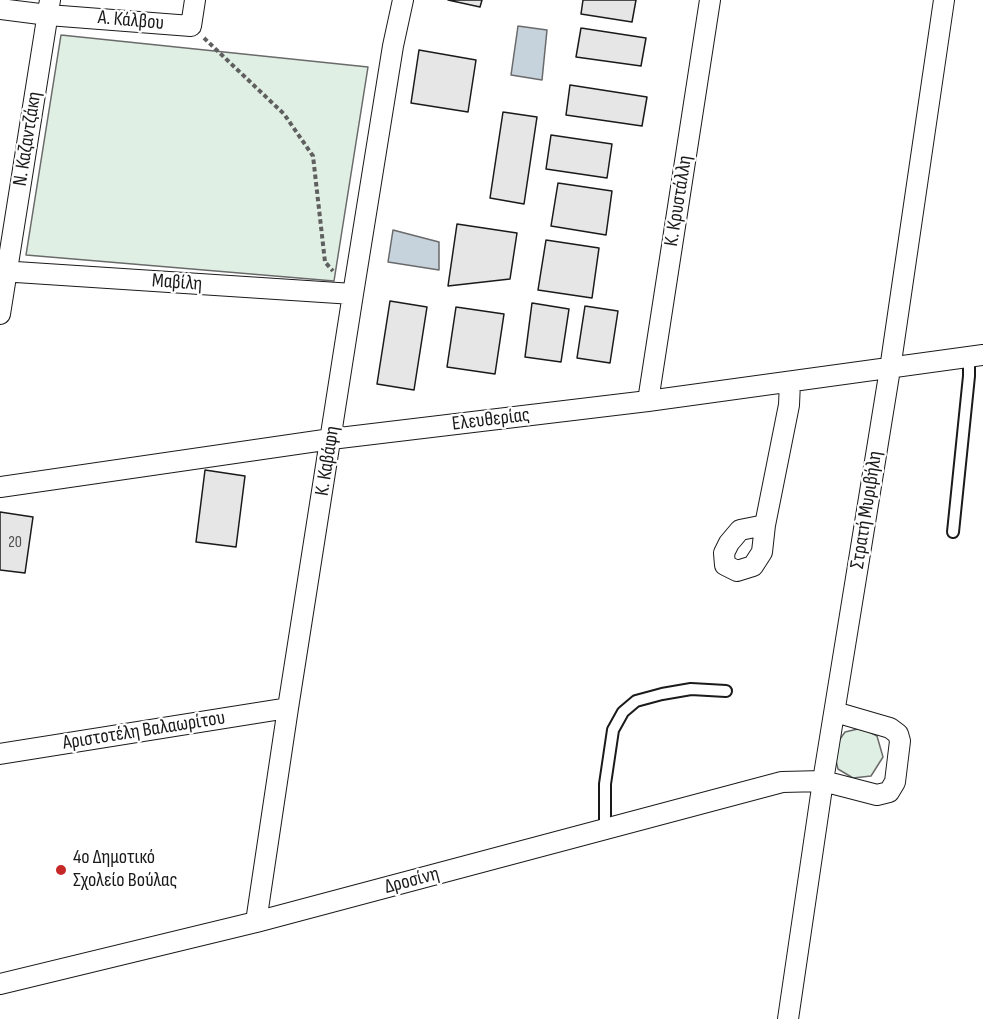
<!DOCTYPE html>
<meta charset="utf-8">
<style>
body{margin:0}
canvas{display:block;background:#fff}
</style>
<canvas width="983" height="1019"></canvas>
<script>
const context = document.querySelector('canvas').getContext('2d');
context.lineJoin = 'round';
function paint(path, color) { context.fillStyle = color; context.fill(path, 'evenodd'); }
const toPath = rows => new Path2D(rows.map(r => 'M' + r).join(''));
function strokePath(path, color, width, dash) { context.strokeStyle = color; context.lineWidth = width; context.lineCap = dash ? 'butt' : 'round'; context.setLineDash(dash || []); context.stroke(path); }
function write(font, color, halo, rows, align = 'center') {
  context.font = font + ' "Sofia Sans Condensed",sans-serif'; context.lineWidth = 4.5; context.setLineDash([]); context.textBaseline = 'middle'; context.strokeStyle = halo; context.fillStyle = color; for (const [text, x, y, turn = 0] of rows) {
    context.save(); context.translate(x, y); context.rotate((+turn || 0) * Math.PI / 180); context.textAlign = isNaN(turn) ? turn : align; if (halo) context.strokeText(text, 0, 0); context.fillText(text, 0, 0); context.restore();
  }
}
const green = toPath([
 [61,35,368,67,334,281,26,255,61,35],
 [862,728,877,736,883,757,871,776,853,778,838,769,833,749,845,732,862,728]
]);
const water = toPath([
 [518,26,547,30,542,80,511,75,518,26],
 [393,230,439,242,439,270,388,262,393,230]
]);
const building = toPath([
 [448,0,482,0,480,7,448,0],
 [583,0,636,0,632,22,581,14,583,0],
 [581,28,646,38,641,66,576,57,581,28],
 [419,50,476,60,468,112,411,103,419,50],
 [570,85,647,97,642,126,566,115,570,85],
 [503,112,537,117,524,204,490,198,503,112],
 [551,135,612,144,607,178,546,169,551,135],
 [558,183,612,191,606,235,551,226,558,183],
 [457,224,517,233,510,279,448,286,457,224],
 [546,240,599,248,592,298,538,290,546,240],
 [390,301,427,307,414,390,377,384,390,301],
 [532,303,569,309,561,362,525,357,532,303],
 [585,306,618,311,610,363,577,358,585,306],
 [456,307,504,314,495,374,447,367,456,307],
 [205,470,245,476,236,547,196,542,205,470],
 [0,512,33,517,25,573,0,570,0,512]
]);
const path = toPath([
 [204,38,284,114,313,156,325,262,333,271]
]);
const service = toPath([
 [953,532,969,376,969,357],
 [605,829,605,784,613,730,623,712,636,701,662,694,691,689,726,691]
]);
const minor = toPath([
 [0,9,48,15,191,26,195,0],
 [0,271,353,294],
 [0,314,50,0],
 [648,401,710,0],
 [0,487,331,439,648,401,983,355],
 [765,525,740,530,729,543,724,553,725,565,737,571,753,566,762,552,765,525,789,405,790,382],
 [0,754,288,708],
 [256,922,288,708,353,294,393,46,403,0],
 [0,984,256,922,782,782,823,781,877,795,889,792,895,782,900,741,898,734,890,728,835,712],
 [788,1019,823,781,890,369,944,0]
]);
const markers = [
 [61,870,6,"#c62828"]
];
const numberNames = [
 ["20",15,543]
];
const streetNames = [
 ["A. Κάλβου",131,21,5],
 ["Ν. Καζαντζάκη",28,139,-81],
 ["Κ. Κρυστάλλη",679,201,-81],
 ["Μαβίλη",177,283,4],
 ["Ελευθερίας",491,420,-7],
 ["Κ. Καβάφη",328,461,-81],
 ["Στρατή Μυριβήλη",867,510,-81],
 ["Αριστοτέλη Βαλαωρίτου",144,731,-9],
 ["Δροσίνη",412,881,-15]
];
const poiNames = [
 ["4ο Δημοτικό",73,858],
 ["Σχολείο Βούλας",73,881]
];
paint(green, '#e0efe3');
strokePath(green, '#6a6a6a', 1.5);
paint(water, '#c6d2dc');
strokePath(water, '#6a6a6a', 1.5);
paint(building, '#e6e6e6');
strokePath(building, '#1a1a1a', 1.5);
strokePath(service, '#1a1a1a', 14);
strokePath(minor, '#1a1a1a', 22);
strokePath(path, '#5f5f5f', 4, [4.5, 3]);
strokePath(service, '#fff', 10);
strokePath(minor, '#fff', 20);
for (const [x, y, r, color] of markers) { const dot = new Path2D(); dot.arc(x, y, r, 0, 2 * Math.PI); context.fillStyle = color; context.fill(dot); strokePath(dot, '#fff', 2); }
write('16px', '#4d4d4d', null, numberNames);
write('20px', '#1a1a1a', '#fff', streetNames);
write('20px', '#1a1a1a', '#fff', poiNames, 'left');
</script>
